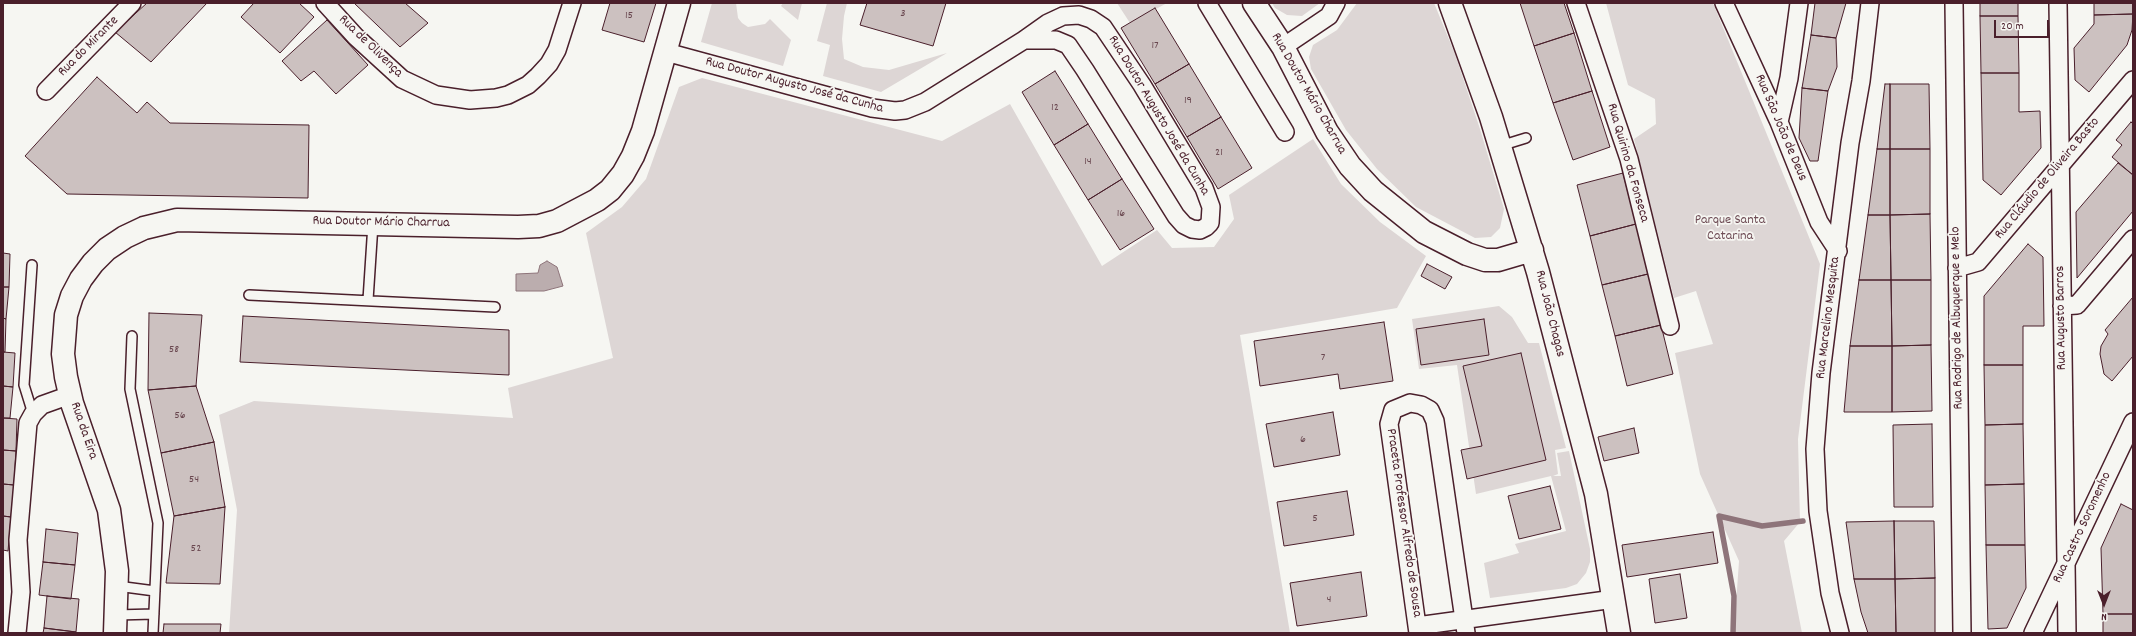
<!DOCTYPE html>
<meta charset="utf-8">
<style>
body{margin:0}
#map{position:relative;width:2136px;height:636px;overflow:hidden;background:#f6f6f2;font-family:Dekko,sans-serif}
canvas{display:block}
.frame{position:absolute;inset:0;border:4px solid #4a1f2b;pointer-events:none}
.north{position:absolute;left:2084px;top:584px;width:40px;height:40px;-webkit-text-stroke:3px #f6f6f2;paint-order:stroke;rotate:180deg;font-size:11px;font-weight:700;line-height:16px;text-align:center;color:#4a1f2b}
.north::after{content:'';display:block;margin:auto;width:14px;height:18px;background:#4a1f2b;clip-path:polygon(50% 0,100% 100%,50% 72%,0 100%)}
.scale{position:absolute;left:1994px;top:20px;width:55px;height:18px;box-sizing:border-box;border:2px solid #4a1f2b;border-top:0;padding-left:5px;font-size:12px;line-height:14px;white-space:nowrap;color:#4a1f2b;-webkit-text-stroke:3px #f6f6f2;paint-order:stroke}
</style>
<div id="map">
<canvas width="2136" height="636"></canvas>
<div class="frame"></div>
<div class="north">N</div>
<div class="scale">20 m</div>
</div>
<script>
const context = document.querySelector('canvas').getContext('2d');
context.lineJoin = 'round';
function paint(path, color) { context.fillStyle = color; context.fill(path, 'evenodd'); }
const toPath = rows => new Path2D(rows.map(r => 'M' + r).join(''));
function strokePath(path, color, width, dash) { context.strokeStyle = color; context.lineWidth = width; context.lineCap = dash ? 'butt' : 'round'; context.setLineDash(dash || []); context.stroke(path); }
function write(font, color, halo, rows, align = 'center') {
  context.font = font + ' Dekko,sans-serif'; context.lineWidth = 3.5; context.setLineDash([]); context.textBaseline = 'middle'; context.strokeStyle = halo; context.fillStyle = color; for (const [text, x, y, turn = 0] of rows) {
    context.save(); context.translate(x, y); context.rotate((+turn || 0) * Math.PI / 180); context.textAlign = isNaN(turn) ? turn : align; if (halo) context.strokeText(text, 0, 0); context.fillText(text, 0, 0); context.restore();
  }
}
const green = toPath([
 [712,3,736,3,738,18,742,23,748,27,765,24,770,19,791,40,783,66,701,42],
 [783,3,802,3,798,20,781,6],
 [827,3,847,3,844,16,842,39,844,59,863,67,889,70,947,53,881,92,823,76,830,45,817,41],
 [1117,3,1167,3,1130,23],
 [1272,3,1320,3,1302,16,1287,15,1275,8],
 [1357,3,1434,3,1455,54,1480,129,1504,209,1500,228,1491,237,1475,238,1416,207,1377,169,1346,130,1311,69,1309,57,1313,45,1337,30],
 [1606,3,1713,3,1820,264,1798,439,1800,522,1784,541,1802,633,1734,633,1739,561,1700,474,1675,353,1713,344,1696,291,1674,298,1634,139,1656,124,1655,99,1628,85],
 [702,78,942,141,1010,104,1102,266,1157,230,1172,248,1214,247,1234,219,1229,195,1313,139,1341,184,1380,222,1426,256,1397,308,1240,335,1290,633,229,633,237,510,219,415,254,401,513,418,508,388,613,358,586,233,622,207,646,179,679,87],
 [1499,306,1512,317,1528,343,1539,343,1566,448,1555,450,1558,474,1553,476,1561,476,1557,453,1569,451,1590,549,1590,562,1586,573,1577,584,1566,588,1490,598,1484,563,1519,553,1515,544,1566,531,1551,476,1476,494,1457,365,1419,369,1412,319]
]);
const water = toPath([
 [547,261,557,267,563,286,544,291,516,291,516,274,538,273,540,265,547,261]
]);
const stream = toPath([
 [1733,633,1734,596,1719,516,1762,526,1803,521]
]);
const building = toPath([
 [147,3,207,3,151,62,115,32,147,3],
 [254,3,299,3,314,17,280,53,241,17,254,3],
 [354,3,405,3,428,23,400,47,354,3],
 [610,3,656,3,644,42,602,30,610,3],
 [867,3,946,3,933,46,860,25,867,3],
 [1520,3,1564,3,1574,33,1534,46,1520,3],
 [1815,3,1846,3,1836,38,1811,35,1815,3],
 [1980,3,2018,3,2018,16,1980,16,1980,3],
 [2094,3,2133,3,2133,14,2094,15,2094,3],
 [1155,8,1189,64,1155,84,1121,28,1155,8],
 [2133,14,2132,30,2127,45,2089,92,2075,80,2074,48,2094,24,2094,15,2133,14],
 [1980,16,2018,16,2019,73,1981,73,1980,16],
 [327,20,368,65,336,94,314,71,301,81,282,61,327,20],
 [1574,33,1592,91,1553,103,1534,46,1574,33],
 [1811,35,1836,38,1837,67,1828,91,1802,88,1811,35],
 [1189,64,1221,117,1187,137,1155,84,1189,64],
 [1055,71,1088,124,1054,145,1022,92,1055,71],
 [1981,73,2019,73,2019,112,2040,111,2041,148,2001,195,1983,180,1981,73],
 [97,77,137,113,147,102,170,123,309,125,308,198,67,194,25,156,97,77],
 [1885,84,1890,84,1890,149,1877,149,1885,84],
 [1890,84,1929,84,1930,149,1890,149,1890,84],
 [1802,88,1828,91,1818,161,1810,161,1799,138,1802,88],
 [1592,91,1610,147,1573,160,1553,103,1592,91],
 [1221,117,1252,168,1218,189,1187,137,1221,117],
 [2131,122,2133,124,2133,175,2112,157,2122,145,2116,140,2131,122],
 [1088,124,1122,179,1088,200,1054,145,1088,124],
 [1877,149,1890,149,1890,215,1868,215,1877,149],
 [1890,149,1930,149,1930,214,1890,215,1890,149],
 [2118,163,2133,175,2133,211,2077,278,2076,212,2118,163],
 [1623,173,1636,224,1590,236,1577,185,1623,173],
 [1122,179,1154,229,1120,250,1088,200,1122,179],
 [1930,214,1931,280,1891,280,1890,215,1930,214],
 [1868,215,1890,215,1891,280,1859,280,1868,215],
 [1636,224,1648,274,1602,285,1590,236,1636,224],
 [2028,244,2043,257,2044,326,2023,326,2023,365,1984,365,1984,296,2028,244],
 [3,253,10,254,9,287,3,287,3,253],
 [1427,264,1452,277,1445,289,1421,276,1427,264],
 [1648,274,1661,325,1615,336,1602,285,1648,274],
 [1859,280,1891,280,1892,346,1850,346,1859,280],
 [1891,280,1931,280,1931,345,1892,346,1891,280],
 [3,287,9,287,6,319,3,318,3,287],
 [2133,297,2133,356,2112,381,2104,374,2100,354,2101,346,2108,334,2105,330,2133,297],
 [149,313,202,315,196,386,148,390,149,313],
 [243,316,509,330,509,375,240,362,243,316],
 [3,318,6,319,5,352,3,352,3,318],
 [1484,319,1489,355,1421,365,1416,329,1484,319],
 [1384,322,1393,381,1340,389,1338,374,1260,386,1254,341,1384,322],
 [1661,325,1673,374,1627,386,1615,336,1661,325],
 [1931,345,1932,411,1892,412,1892,346,1931,345],
 [1850,346,1892,346,1892,412,1844,412,1850,346],
 [3,352,15,353,13,387,3,386,3,352],
 [1521,353,1546,460,1467,479,1461,450,1482,446,1463,366,1521,353],
 [1984,365,2023,365,2023,424,1985,425,1984,365],
 [3,386,13,387,10,418,3,418,3,386],
 [196,386,214,442,161,453,148,390,196,386],
 [1333,412,1340,455,1274,467,1266,424,1333,412],
 [3,418,17,419,16,451,3,450,3,418],
 [1932,424,1933,507,1894,507,1893,425,1932,424],
 [2023,424,2024,484,1985,485,1985,425,2023,424],
 [1634,428,1639,453,1604,461,1598,437,1634,428],
 [214,442,225,507,174,516,161,453,214,442],
 [3,450,16,451,14,485,3,484,3,450],
 [3,484,14,485,11,517,3,516,3,484],
 [2024,484,2025,545,1986,545,1985,485,2024,484],
 [1550,486,1561,529,1519,539,1508,496,1550,486],
 [1347,491,1354,535,1284,546,1277,502,1347,491],
 [2121,504,2133,510,2133,614,2103,614,2101,548,2121,504],
 [225,507,220,584,166,583,174,516,225,507],
 [3,516,11,517,8,551,3,550,3,516],
 [1894,521,1934,521,1935,578,1895,579,1894,521],
 [1894,521,1895,579,1854,579,1846,522,1894,521],
 [46,529,78,533,75,565,43,562,46,529],
 [1713,532,1718,563,1627,577,1622,545,1713,532],
 [1986,545,2025,545,2026,588,2007,628,1988,629,1986,545],
 [43,562,75,565,71,599,39,595,43,562],
 [1361,572,1367,616,1297,626,1290,583,1361,572],
 [1680,574,1687,618,1655,623,1649,579,1680,574],
 [1935,578,1935,633,1896,633,1895,579,1935,578],
 [1854,579,1895,579,1896,633,1868,633,1861,612,1854,579],
 [47,596,79,599,76,632,44,628,47,596],
 [2103,614,2133,614,2133,633,2103,633,2103,614],
 [164,624,221,624,220,633,163,633,164,624],
 [44,628,76,632,76,633,43,633,44,628]
]);
const lane = toPath([
 [1500,146,1526,138],
 [32,265,24,385,33,414],
 [249,295,495,307],
 [368,300,373,224],
 [132,336,130,389,158,523,153,633],
 [117,586,155,591],
 [116,615,154,614]
]);
const street = toPath([
 [325,3,356,37,402,79,436,95,470,100,496,98,508,95,528,85,538,76,549,64,557,50,572,3],
 [1207,3,1285,132],
 [1576,3,1629,159,1670,326],
 [1724,3,1779,122,1819,222,1838,251],
 [1954,3,1962,633],
 [2058,3,2067,633],
 [1283,47,1329,16,1336,3],
 [666,52,872,108,895,111,905,110,925,102,1024,40,1056,40,1068,45,1085,70,1176,216,1184,225,1192,229,1200,230,1206,227,1210,223,1211,207,1204,188,1142,85,1103,27,1091,19,1079,15,1063,16,1048,23,1024,40],
 [46,91,132,3],
 [1779,122,1789,78,1799,3],
 [1957,268,1978,262,2133,80],
 [2062,306,2077,305,2133,239],
 [1417,626,1614,599],
 [17,633,21,592,18,540,28,423,33,414,42,405,70,395],
 [1418,633,1389,424,1393,410,1410,403,1421,405,1430,410,1435,421,1466,633],
 [1840,633,1830,593,1818,511,1815,449,1821,373,1850,143,1861,81,1870,3],
 [2033,633,2133,422]
]);
const secondary = toPath([
 [1254,3,1283,47,1327,132,1350,166,1373,191,1424,232,1467,254,1485,260,1498,260,1532,250],
 [1450,3,1491,117,1538,272,1596,494,1619,633],
 [115,633,117,571,109,510,72,403,66,377,63,354,66,315,72,296,81,279,93,263,107,249,125,237,144,228,177,220,518,227,539,226,557,221,597,200,610,190,623,174,633,156,643,131,679,3]
]);
const numberNames = [
 ["3",903,14],
 ["15",629,16],
 ["17",1155,46],
 ["19",1188,101],
 ["12",1055,108],
 ["21",1219,153],
 ["14",1088,162],
 ["16",1121,214],
 ["58",174,350],
 ["7",1323,358],
 ["56",180,416],
 ["6",1303,440],
 ["54",194,480],
 ["5",1315,519],
 ["52",196,549],
 ["4",1329,600]
];
const streetNames = [
 ["Rua do Mirante",89,47,-45],
 ["Rua de Olivença",370,47,44],
 ["Rua Doutor Augusto José da Cunha",794,86,15],
 ["Rua Doutor Mário Charrua",1308,94,60],
 ["Rua Doutor Augusto José da Cunha",1158,116,59],
 ["Rua São João de Deus",1780,128,67],
 ["Rua Quirino da Fonseca",1627,163,74],
 ["Rua Cláudio de Oliveira Basto",2048,179,-50],
 ["Rua Doutor Mário Charrua",381,223,1],
 ["Rua João Chagas",1549,314,76],
 ["Rua Marcelino Mesquita",1829,318,-83],
 ["Rua Rodrigo de Albuquerque e Melo",1958,318,-91],
 ["Rua Augusto Barros",2062,318,-91],
 ["Rua da Eira",83,431,71],
 ["Praceta Professor Alfredo de Sousa",1403,523,82],
 ["Rua Castro Soromenho",2083,528,-65]
];
const parkNames = [
 ["Parque Santa",1730,221],
 ["Catarina",1730,237]
];
paint(green, '#ddd6d5');
paint(water, '#bbadae');
strokePath(water, '#8e747a', 1);
strokePath(stream, '#8e747a', 5.5);
paint(building, '#ccc1c0');
strokePath(building, '#4a1f2b', 1);
strokePath(lane, '#4a1f2b', 12);
strokePath(street, '#4a1f2b', 20);
strokePath(secondary, '#4a1f2b', 25);
strokePath(lane, '#f6f6f2', 9);
strokePath(street, '#f6f6f2', 17);
strokePath(secondary, '#f6f6f2', 22);
write('12px', '#6a4850', null, numberNames);
write('14px', '#4a1f2b', '#f6f6f2', streetNames);
write('14px', '#6f4d56', '#f6f6f2', parkNames);
</script>
